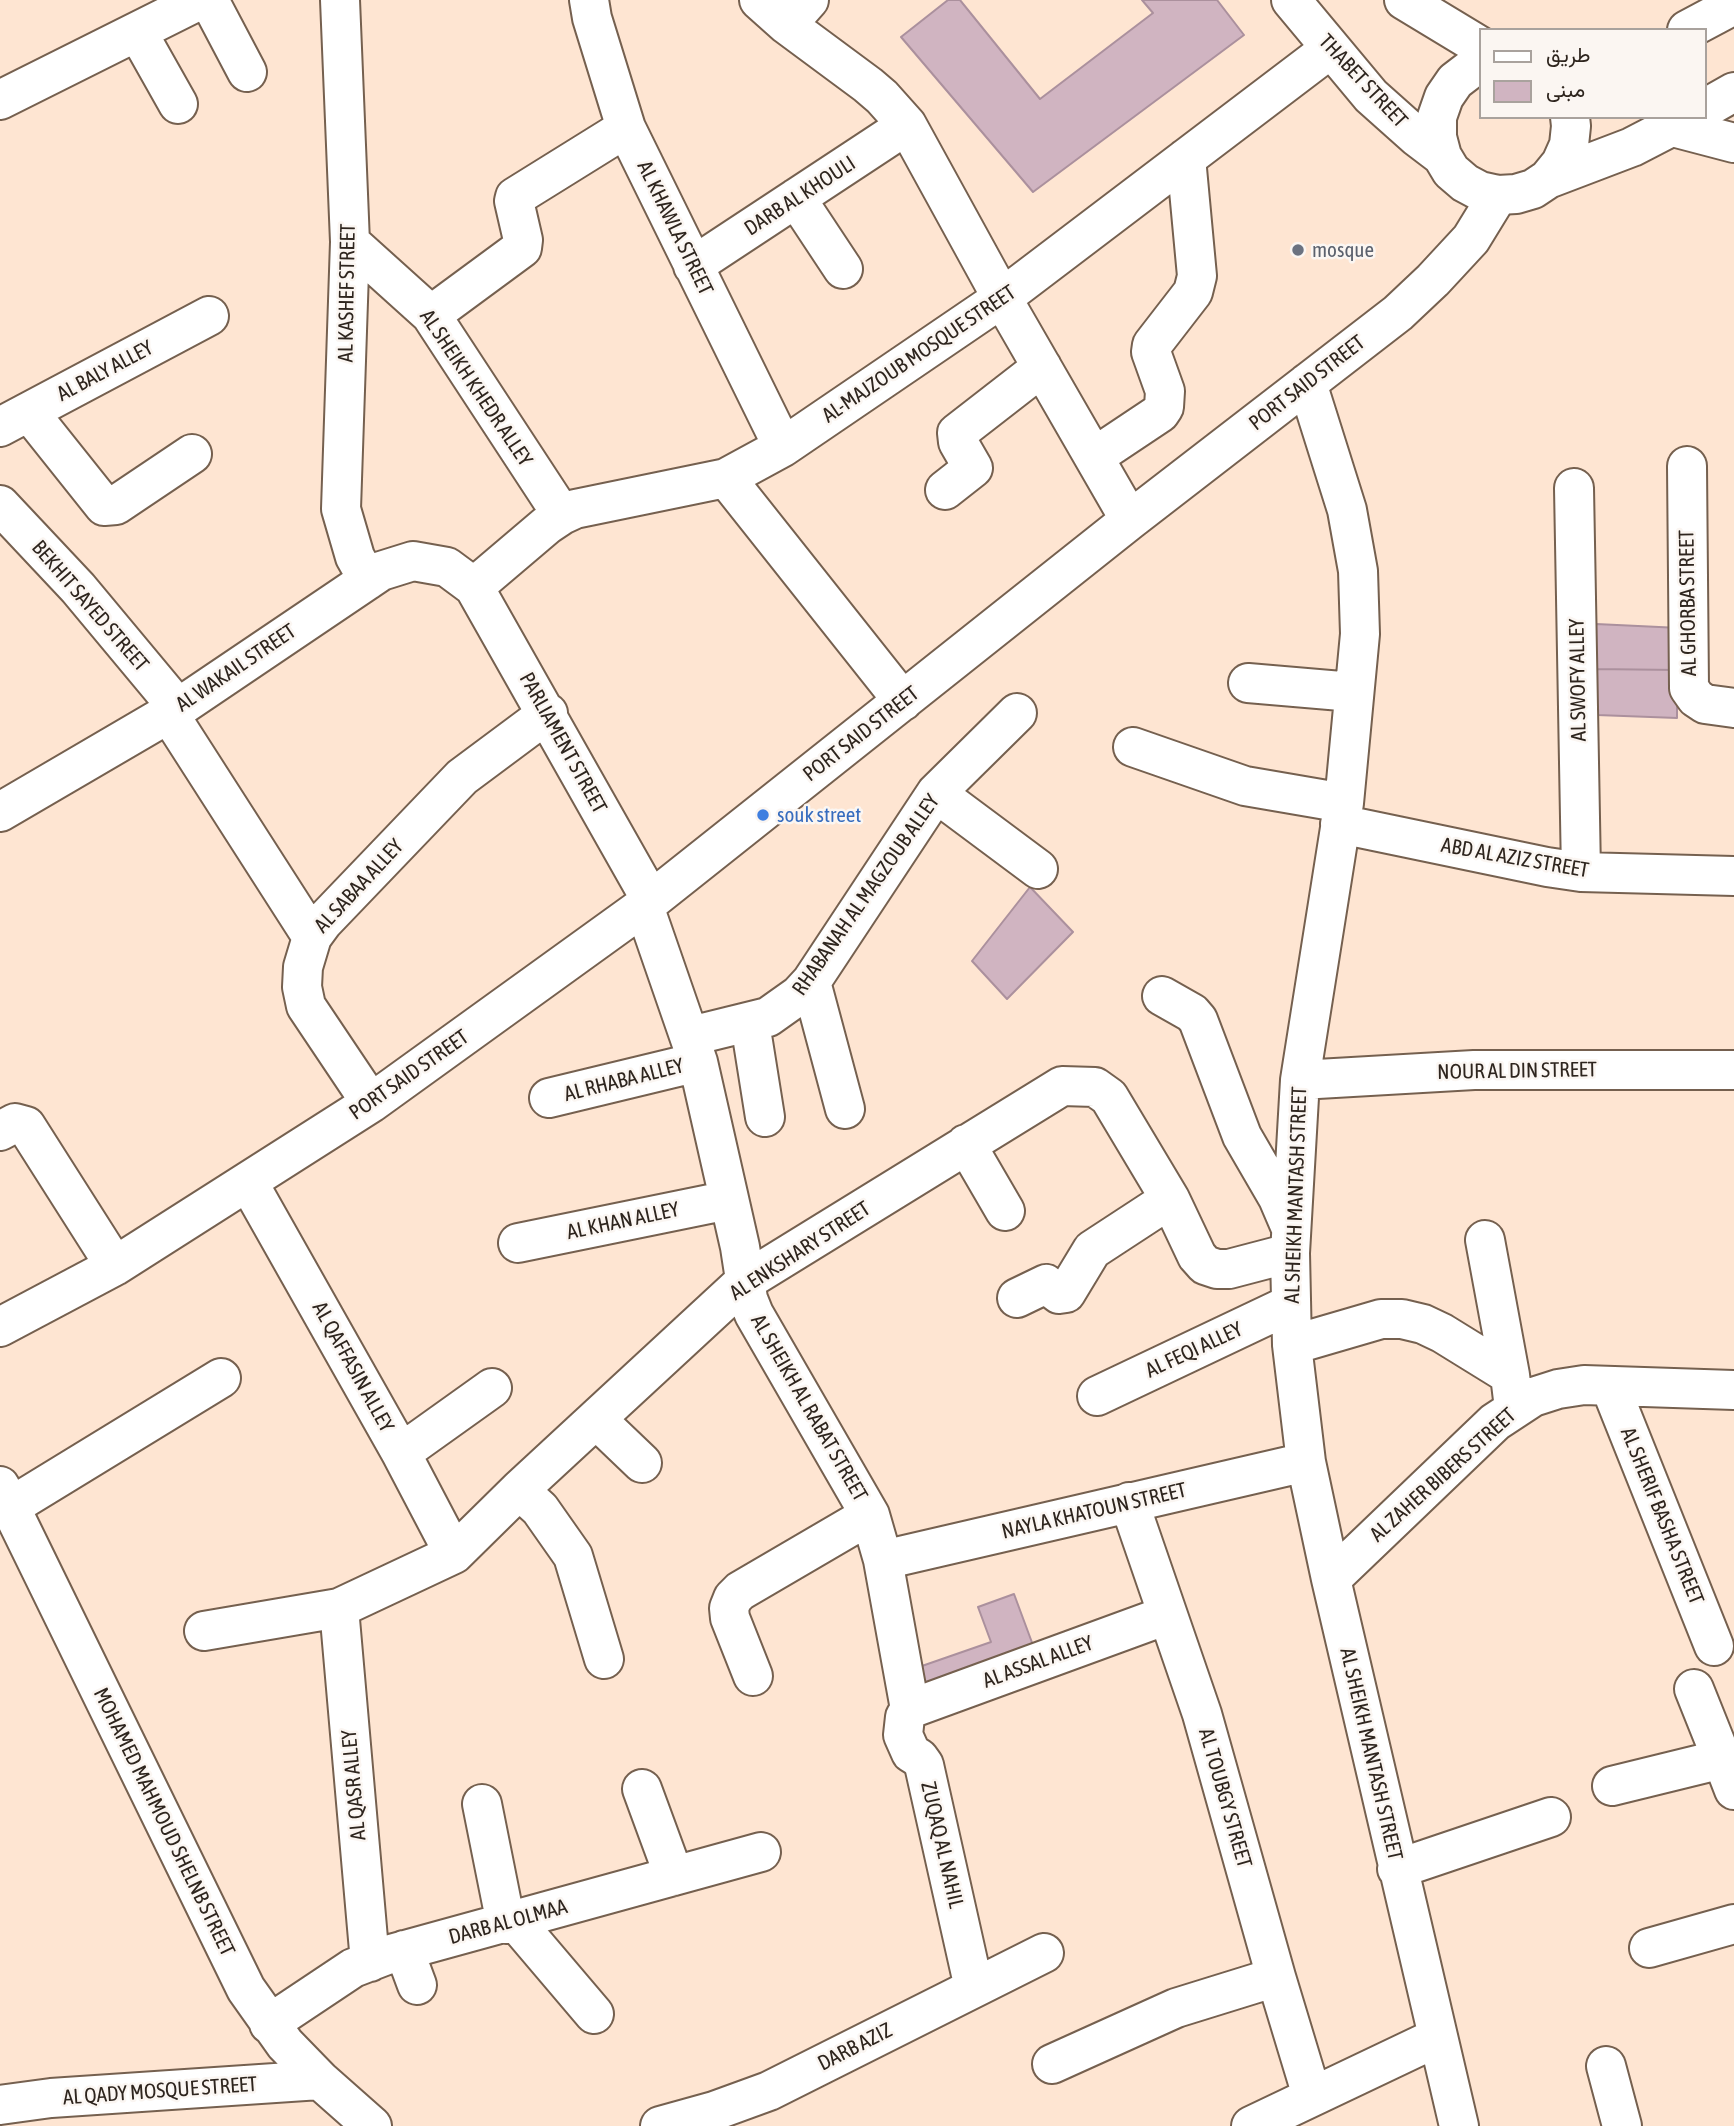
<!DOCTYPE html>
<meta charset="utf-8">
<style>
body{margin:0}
#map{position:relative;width:1734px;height:2126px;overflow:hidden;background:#fee5d2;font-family:"Asap Condensed",Vazirmatn,sans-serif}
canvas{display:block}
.legend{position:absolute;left:1479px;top:28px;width:228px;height:91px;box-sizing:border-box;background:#fbf6f2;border:2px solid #a9a29d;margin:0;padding:9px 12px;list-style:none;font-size:21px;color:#2e251e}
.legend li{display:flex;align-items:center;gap:14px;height:35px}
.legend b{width:35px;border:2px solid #a9a29d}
</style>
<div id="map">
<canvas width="1734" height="2126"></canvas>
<ul class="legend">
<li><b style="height:9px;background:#fff"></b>طريق</li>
<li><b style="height:19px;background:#d0b4c1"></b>مبنى</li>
</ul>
</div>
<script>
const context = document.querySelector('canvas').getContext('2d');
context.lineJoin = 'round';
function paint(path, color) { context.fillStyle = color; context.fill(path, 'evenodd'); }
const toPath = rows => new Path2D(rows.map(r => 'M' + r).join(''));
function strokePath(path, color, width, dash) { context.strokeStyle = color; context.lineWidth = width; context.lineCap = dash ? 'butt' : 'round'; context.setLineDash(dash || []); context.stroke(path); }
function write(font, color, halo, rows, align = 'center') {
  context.font = font + ' "Asap Condensed",sans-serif'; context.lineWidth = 5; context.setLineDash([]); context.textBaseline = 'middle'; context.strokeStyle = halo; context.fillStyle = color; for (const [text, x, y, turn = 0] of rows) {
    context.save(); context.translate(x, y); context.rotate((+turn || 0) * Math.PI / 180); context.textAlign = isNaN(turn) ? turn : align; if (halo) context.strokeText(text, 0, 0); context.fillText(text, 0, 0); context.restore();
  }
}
const building = toPath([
 [948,0,960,0,1040,99,1153,13,1142,0,1217,0,1244,35,1033,192,901,37,948,0],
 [1596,624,1680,628,1677,670,1594,669,1596,624],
 [1594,669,1677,670,1677,718,1597,715,1594,669],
 [1030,887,1073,932,1007,999,972,961,1030,887],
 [1014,1594,1037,1656,927,1696,919,1667,991,1642,978,1607,1014,1594]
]);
const minor = toPath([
 [209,0,247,72],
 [340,0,350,242,341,509,355,557,368,580],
 [589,0,592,18,626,128,783,447],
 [759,0,787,25,868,85,882,97,907,125,1002,298,1130,520],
 [787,25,809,0],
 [138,33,178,104],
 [0,100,200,0],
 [796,198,843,269],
 [350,242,431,315,562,515],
 [693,266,907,125],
 [431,315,522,248,523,240,514,201,515,197,626,128],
 [1307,383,1347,510,1358,571,1360,634,1344,803,1300,1080,1290,1253,1292,1345,1306,1462,1331,1579,1459,2126],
 [29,412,104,506,116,505,192,454],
 [0,427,209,316],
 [1094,457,1160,413,1164,407,1165,391,1151,352,1152,345,1193,292,1197,276,1186,158],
 [1687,466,1689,688,1696,698,1705,704,1734,708],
 [726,478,903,701],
 [1574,488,1581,872],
 [945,490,973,468,958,442,957,433,1042,367],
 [0,505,78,588,178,708],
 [474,587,547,525,562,515,575,509,726,478,783,447,1002,298,1330,49],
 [1248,683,1353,692],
 [169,714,312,937],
 [1133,747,1245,786,1344,803],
 [936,793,1038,869],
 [0,812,178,708,381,571,413,561,447,567,474,587,651,900],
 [1340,824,1547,867,1581,872,1734,876],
 [644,906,698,1062,740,1247,748,1299,754,1314,870,1515,883,1560,910,1709],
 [811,982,845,1109],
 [1162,996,1192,1013,1198,1020,1242,1136,1278,1198,1290,1226],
 [750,1023,765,1117],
 [691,1036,768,1017,799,995,811,982,936,793,1017,713],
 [1300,1080,1474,1070,1734,1070],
 [549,1098,698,1062],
 [371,1103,306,1006,302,987,303,967,312,937,323,922,462,777,548,713],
 [0,1131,15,1123,26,1126,115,1266],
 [966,1144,1005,1211],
 [248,1182,401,1453,454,1554],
 [1485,1240,1510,1375],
 [518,1243,729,1200],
 [1017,1298,1046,1284,1059,1294,1066,1293,1092,1250,1170,1199],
 [0,1327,115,1266,371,1103,644,906,1130,520,1398,313,1433,280,1471,239,1498,195],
 [1292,1345,1381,1319,1402,1319,1423,1324,1442,1333,1510,1375,1514,1408],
 [1610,1386,1714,1646],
 [1097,1396,1291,1304],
 [596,1419,642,1463],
 [401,1453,492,1388],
 [0,1486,246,1989,285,2044,320,2080,372,2126],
 [519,1490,540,1509,573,1556,604,1659],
 [1129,1502,1202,1714,1276,1977,1312,2096],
 [10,1507,221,1378],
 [883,1560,1306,1462],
 [1331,1579,1495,1422,1533,1397,1558,1389,1584,1385,1734,1390],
 [339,1608,370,1962],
 [204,1631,339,1608,454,1554,519,1490,744,1282,1062,1086,1095,1087,1109,1097,1170,1199,1197,1256,1205,1265,1217,1269,1229,1269,1290,1253],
 [753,1676,730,1618,729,1608,733,1598,740,1591,870,1515],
 [1694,1689,1722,1759],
 [910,1709,905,1717,903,1735,911,1753,919,1758,924,1765,974,1988],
 [910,1709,1167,1615],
 [1612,1786,1722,1759,1734,1790],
 [642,1789,674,1876],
 [482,1804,506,1924],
 [1397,1869,1551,1817],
 [515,1921,594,2014],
 [1649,1948,1734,1924],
 [404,1950,417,1985],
 [269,2024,353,1968,387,1955,761,1852],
 [1052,2064,1176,2008,1276,1977],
 [1606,2066,1622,2126],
 [0,2105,51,2098,320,2080],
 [660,2126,714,2111,769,2091,1044,1953],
 [1251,2126,1438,2037]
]);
const tertiary = toPath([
 [1673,127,1734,143]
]);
const secondary = toPath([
 [1291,0,1371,96,1417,137,1442,156],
 [1404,0,1480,46],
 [1687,30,1734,5],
 [1480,65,1472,68,1455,81,1444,97,1437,117,1437,137,1442,156,1451,171,1465,183,1480,191,1498,195,1516,194,1533,189,1548,179,1561,163,1569,145,1571,126,1570,117],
 [1704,109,1734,92],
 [1548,179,1632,147,1690,117]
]);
const markers = [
 [1298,250,7,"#6b7280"],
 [763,815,7,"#3f7fe0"]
];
const streetNames = [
 ["THABET STREET",1363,81,47],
 ["DARB AL KHOULI",800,196,-33],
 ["AL KHAWLA STREET",675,228,64],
 ["AL KASHEF STREET",347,293,-89],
 ["AL-MAJZOUB MOSQUE STREET",919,354,-34],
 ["AL BALY ALLEY",105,371,-28],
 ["PORT SAID STREET",1307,383,-38],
 ["AL SHEIKH KHEDR ALLEY",476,388,56],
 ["AL GHORBA STREET",1688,603,-91],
 ["BEKHIT SAYED STREET",90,606,49],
 ["AL WAKAIL STREET",236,668,-34],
 ["AL SWOFY ALLEY",1578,680,-91],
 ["PORT SAID STREET",861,734,-38],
 ["PARLIAMENT STREET",563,743,61],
 ["ABD AL AZIZ STREET",1515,858,10],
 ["AL SABAA ALLEY",359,886,-47],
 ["RHABANAH AL MAGZOUB ALLEY",866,895,-55],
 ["NOUR AL DIN STREET",1517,1071,-1],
 ["PORT SAID STREET",409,1075,-35],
 ["AL RHABA ALLEY",624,1080,-14],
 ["AL SHEIKH MANTASH STREET",1296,1195,-88],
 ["AL KHAN ALLEY",623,1221,-12],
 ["AL ENKSHARY STREET",800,1251,-33],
 ["AL FEQI ALLEY",1194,1350,-25],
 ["AL QAFFASIN ALLEY",353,1367,61],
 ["AL SHEIKH AL RABAT STREET",809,1408,60],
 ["AL ZAHER BIBERS STREET",1443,1475,-42],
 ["NAYLA KHATOUN STREET",1094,1511,-13],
 ["AL SHERIF BASHA STREET",1662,1516,68],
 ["AL ASSAL ALLEY",1038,1662,-20],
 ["AL SHEIKH MANTASH STREET",1371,1754,77],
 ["AL QASR ALLEY",354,1785,-95],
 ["AL TOUBGY STREET",1225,1798,74],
 ["MOHAMED MAHMOUD SHELNB STREET",164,1822,64],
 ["ZUQAQ AL NAHIL",942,1845,77],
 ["DARB AL OLMAA",508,1922,-15],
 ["DARB AZIZ",855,2047,-27],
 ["AL QADY MOSQUE STREET",160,2091,-4]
];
const worshipNames = [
 ["mosque",1312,250]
];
const shopNames = [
 ["souk street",777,815]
];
paint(building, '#d0b4c1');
strokePath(building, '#ab909d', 2);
strokePath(minor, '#75604f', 42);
strokePath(tertiary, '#75604f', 42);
strokePath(secondary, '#75604f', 42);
strokePath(minor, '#fff', 38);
strokePath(tertiary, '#fff', 38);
strokePath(secondary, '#fff', 38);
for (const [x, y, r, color] of markers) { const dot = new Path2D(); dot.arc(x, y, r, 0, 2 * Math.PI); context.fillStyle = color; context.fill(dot); strokePath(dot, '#fbf6f2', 2.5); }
write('21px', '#2e251e', '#fbf6f2', streetNames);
write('21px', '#5b616d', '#fbf6f2', worshipNames, 'left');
write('21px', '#366cbe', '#fbf6f2', shopNames, 'left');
</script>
